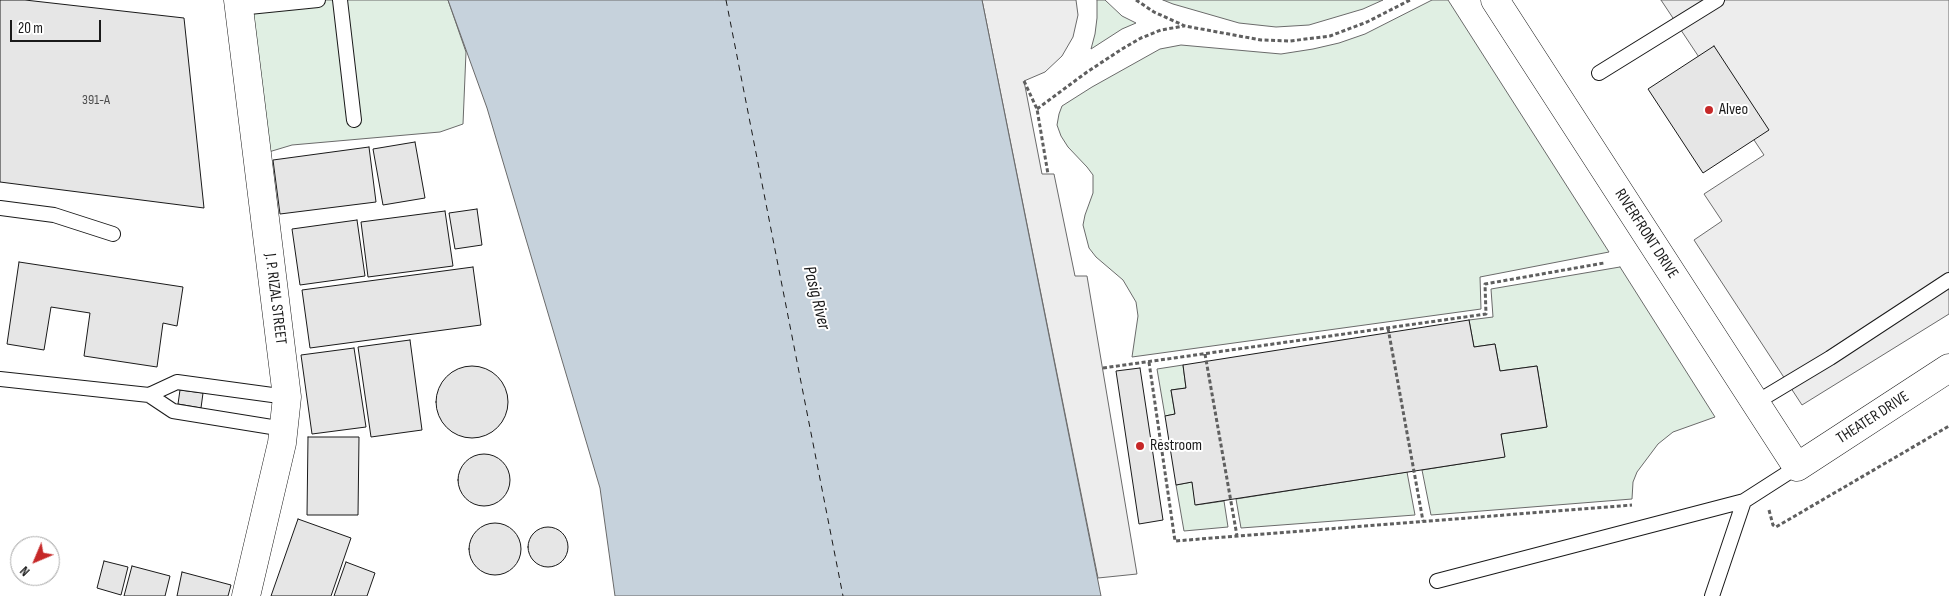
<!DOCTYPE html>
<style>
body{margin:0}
#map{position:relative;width:1949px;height:596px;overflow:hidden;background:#fff;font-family:"Sofia Sans Condensed",sans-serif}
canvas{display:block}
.north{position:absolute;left:10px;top:536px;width:50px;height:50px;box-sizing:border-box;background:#fff;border:1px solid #a3a3a3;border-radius:50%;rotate:225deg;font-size:14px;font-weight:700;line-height:20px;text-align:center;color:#1a1a1a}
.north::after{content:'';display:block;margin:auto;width:18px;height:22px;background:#c62828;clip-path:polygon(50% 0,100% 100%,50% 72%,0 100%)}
.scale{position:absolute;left:10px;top:20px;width:91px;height:22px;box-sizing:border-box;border:2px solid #1a1a1a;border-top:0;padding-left:6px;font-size:15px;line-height:18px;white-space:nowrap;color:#1a1a1a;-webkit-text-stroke:4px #fff;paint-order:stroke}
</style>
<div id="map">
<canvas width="1949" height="596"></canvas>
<div class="north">N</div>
<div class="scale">20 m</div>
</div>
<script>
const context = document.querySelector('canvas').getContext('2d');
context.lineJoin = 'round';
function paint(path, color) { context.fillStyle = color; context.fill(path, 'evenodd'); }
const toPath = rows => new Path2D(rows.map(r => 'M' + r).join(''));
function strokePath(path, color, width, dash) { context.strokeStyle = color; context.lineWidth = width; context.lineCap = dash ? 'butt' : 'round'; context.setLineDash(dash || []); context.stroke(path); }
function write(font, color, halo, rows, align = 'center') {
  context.font = font + ' "Sofia Sans Condensed",sans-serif'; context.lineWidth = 4; context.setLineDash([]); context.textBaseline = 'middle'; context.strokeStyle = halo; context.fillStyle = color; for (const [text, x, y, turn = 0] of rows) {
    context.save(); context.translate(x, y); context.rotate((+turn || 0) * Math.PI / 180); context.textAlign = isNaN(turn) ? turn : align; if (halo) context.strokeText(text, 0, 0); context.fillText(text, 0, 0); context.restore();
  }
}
const green = toPath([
 [247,0,448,0,466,52,463,124,440,132,292,145,252,157,247,0],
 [1097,0,1105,0,1122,16,1136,23,1122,29,1091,49,1095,34,1097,18,1097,0],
 [1163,0,1383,0,1363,9,1309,25,1276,27,1239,23,1173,4,1163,0],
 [1432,0,1448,0,1609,252,1480,277,1481,309,1132,357,1138,316,1136,302,1123,280,1096,257,1089,248,1083,225,1085,215,1093,193,1093,175,1087,167,1068,147,1061,136,1057,125,1059,114,1062,106,1092,87,1160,49,1181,45,1281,54,1313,49,1339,43,1365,34,1432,0],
 [1620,267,1715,417,1673,432,1658,444,1637,472,1633,482,1632,499,1431,515,1422,470,1504,457,1501,434,1547,427,1537,366,1500,371,1495,344,1474,347,1469,320,1493,317,1491,289,1620,267],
 [1183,365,1186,388,1171,390,1175,414,1165,416,1157,369,1183,365],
 [1407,472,1415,515,1241,528,1236,499,1407,472],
 [1192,482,1196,505,1224,501,1228,527,1184,531,1176,485,1192,482]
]);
const parking = toPath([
 [982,0,1076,0,1078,15,1073,37,1062,56,1045,72,1024,81,1042,174,1054,174,1075,276,1087,276,1137,574,1098,578,982,0],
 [1661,0,1949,0,1949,314,1802,405,1694,240,1722,221,1704,194,1764,155,1661,0]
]);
const water = toPath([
 [448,0,982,0,1101,596,615,596,600,488,487,108,448,0]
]);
const ferry = toPath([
 [726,0,843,596]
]);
const building = toPath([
 [0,0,25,0,184,18,204,208,0,182,0,0],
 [1714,46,1769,130,1703,173,1648,89,1714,46],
 [415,142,425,198,383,205,373,149,415,142],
 [369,147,376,202,280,214,273,160,369,147],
 [477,209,482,245,455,249,449,213,477,209],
 [445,211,453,266,368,277,361,222,445,211],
 [357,220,365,276,300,285,292,229,357,220],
 [19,262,183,287,177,326,163,323,157,367,84,356,90,313,51,307,44,350,7,344,19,262],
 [473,267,481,325,310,348,302,290,473,267],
 [1469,320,1474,347,1495,344,1500,371,1537,366,1547,427,1501,434,1505,457,1195,505,1192,482,1176,485,1165,416,1175,414,1171,390,1186,388,1183,365,1469,320],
 [410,340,422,430,371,437,358,347,410,340],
 [354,348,366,427,312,434,301,355,354,348],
 '436 402a36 36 0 1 1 72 0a36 36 0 1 1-72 0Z',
 [1140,368,1163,520,1139,524,1116,371,1140,368],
 [180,390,203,393,201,408,178,404,180,390],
 [308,437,359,437,358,515,307,515,308,437],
 '458 480a26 26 0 1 1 52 0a26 26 0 1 1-52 0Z',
 [298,519,351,538,331,596,271,596,298,519],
 '469 549a26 26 0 1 1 52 0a26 26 0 1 1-52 0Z',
 '528 547a20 20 0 1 1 40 0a20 20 0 1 1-40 0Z',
 [104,561,128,567,121,595,97,588,104,561],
 [346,562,375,573,367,596,334,596,346,562],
 [132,566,170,576,165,596,124,596,132,566],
 [182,572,231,585,228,596,177,596,182,572]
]);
const path = toPath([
 [1136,0,1154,12,1185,26,1261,40,1290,41,1330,36,1367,22,1410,0],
 [1024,81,1037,109,1048,174],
 [1037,109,1087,72,1122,49,1141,38,1161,30,1184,26],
 [1388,328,1423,521],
 [1205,354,1237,536],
 [1149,362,1175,541,1632,505],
 [1103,368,1486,314,1485,284,1604,263],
 [1769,510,1773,525,1776,527,1949,426]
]);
const service = toPath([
 [340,0,354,120],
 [239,8,318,0],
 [1599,73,1717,0],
 [0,208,54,215,113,234],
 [0,379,149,395,173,411,284,429],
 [149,395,177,382,287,397],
 [1755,403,1830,358,1949,280],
 [1437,581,1744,501,1797,467],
 [1712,596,1744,501]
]);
const minor = toPath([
 [1495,0,1797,467,1949,368]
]);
const tertiary = toPath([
 [238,0,287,397,282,443,246,596]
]);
const markers = [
 [1709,110,5,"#c62828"],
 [1140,446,5,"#c62828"]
];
const numberNames = [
 ["391-A",96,100]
];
const poiNames = [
 ["Alveo",1719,110],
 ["Restroom",1150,446]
];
const streetNames = [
 ["RIVERFRONT DRIVE",1646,234,57],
 ["J. P. RIZAL STREET",275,299,83],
 ["THEATER DRIVE",1873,418,-33]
];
const waterNames = [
 ["Pasig River",816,298,76]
];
paint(green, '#e0efe3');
strokePath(green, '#6a6a6a', 1);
paint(parking, '#ededed');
strokePath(parking, '#6a6a6a', 1);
paint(water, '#c6d2dc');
strokePath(water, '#6a6a6a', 1);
strokePath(ferry, '#1a1a1a', 1, [6, 5]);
paint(building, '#e6e6e6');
strokePath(building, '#1a1a1a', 1);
strokePath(service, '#1a1a1a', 16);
strokePath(minor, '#1a1a1a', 29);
strokePath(tertiary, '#1a1a1a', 29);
strokePath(path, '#5f5f5f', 3, [4, 2.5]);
strokePath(service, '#fff', 14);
strokePath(minor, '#fff', 28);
strokePath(tertiary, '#fff', 28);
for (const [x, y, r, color] of markers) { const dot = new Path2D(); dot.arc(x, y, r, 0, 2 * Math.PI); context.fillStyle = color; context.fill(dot); strokePath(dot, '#fff', 2); }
write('14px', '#4d4d4d', null, numberNames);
write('16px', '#1a1a1a', '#fff', poiNames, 'left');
write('16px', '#1a1a1a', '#fff', streetNames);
write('italic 18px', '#1a1a1a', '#fff', waterNames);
</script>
